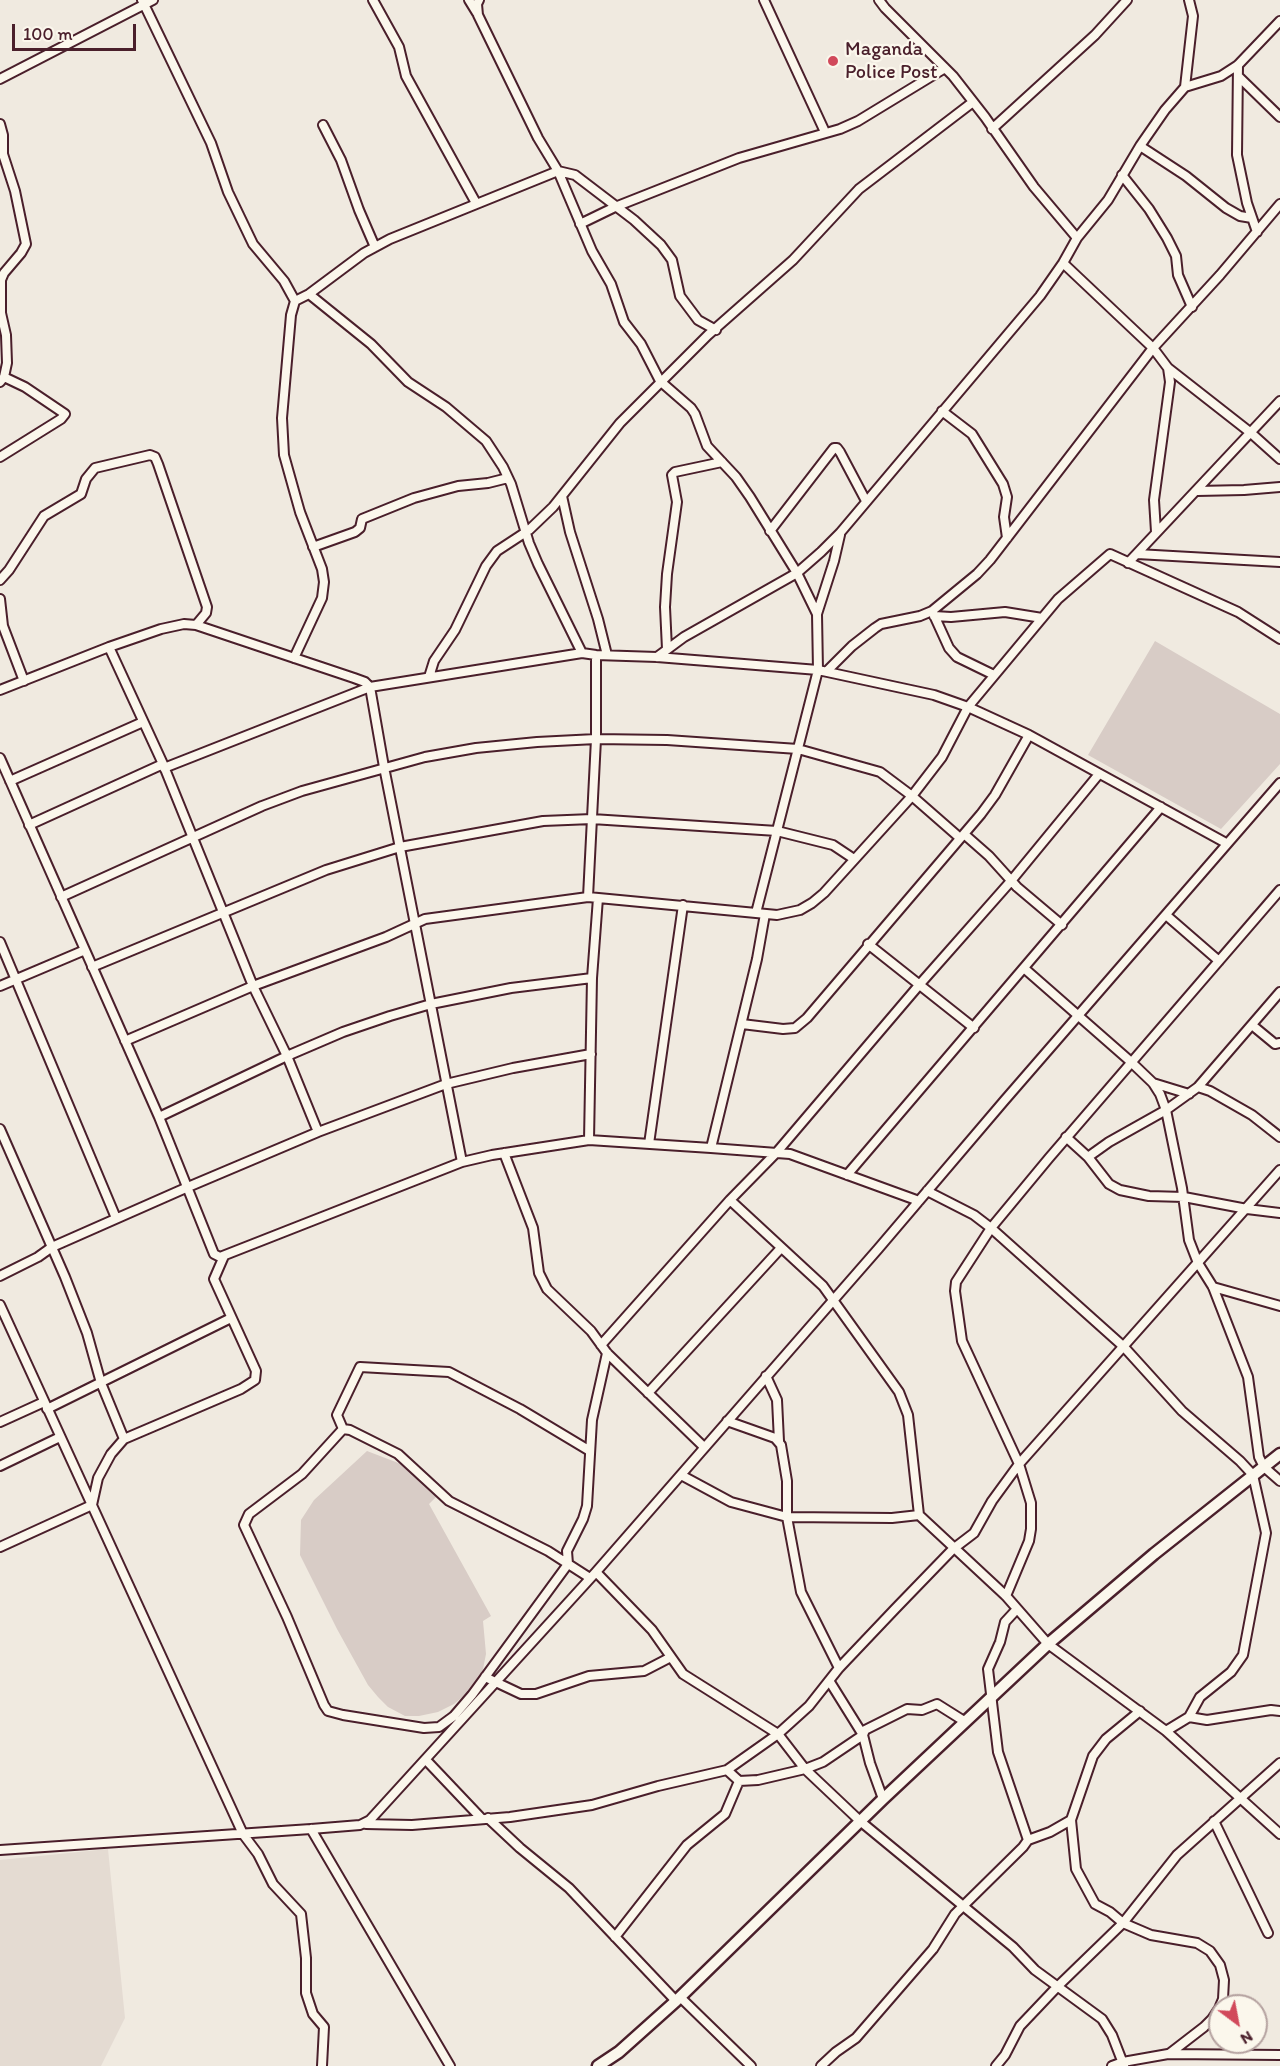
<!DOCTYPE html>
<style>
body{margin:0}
#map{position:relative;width:1280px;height:2066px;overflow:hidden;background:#f0eae0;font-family:Itim,sans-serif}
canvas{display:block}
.north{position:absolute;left:1208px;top:1994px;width:60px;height:60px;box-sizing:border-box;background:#fbf7ec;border:2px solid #b4a19f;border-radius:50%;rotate:148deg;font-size:16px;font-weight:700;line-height:24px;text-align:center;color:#4a1f2b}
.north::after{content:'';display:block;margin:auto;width:21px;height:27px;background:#d1495b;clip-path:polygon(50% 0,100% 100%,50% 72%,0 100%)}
.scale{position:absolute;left:12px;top:24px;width:124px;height:27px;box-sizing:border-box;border:3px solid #4a1f2b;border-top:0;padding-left:8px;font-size:18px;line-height:21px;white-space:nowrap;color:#4a1f2b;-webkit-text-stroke:4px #fbf7ec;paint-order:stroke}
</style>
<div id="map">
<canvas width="1280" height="2066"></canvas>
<div class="north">N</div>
<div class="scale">100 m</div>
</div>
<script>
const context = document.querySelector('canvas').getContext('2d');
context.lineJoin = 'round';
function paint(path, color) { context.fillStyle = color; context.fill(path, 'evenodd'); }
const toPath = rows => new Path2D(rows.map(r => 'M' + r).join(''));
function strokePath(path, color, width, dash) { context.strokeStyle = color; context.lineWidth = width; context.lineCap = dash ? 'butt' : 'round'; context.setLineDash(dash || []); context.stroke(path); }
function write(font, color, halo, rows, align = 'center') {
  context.font = font + ' Itim,sans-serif'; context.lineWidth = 4.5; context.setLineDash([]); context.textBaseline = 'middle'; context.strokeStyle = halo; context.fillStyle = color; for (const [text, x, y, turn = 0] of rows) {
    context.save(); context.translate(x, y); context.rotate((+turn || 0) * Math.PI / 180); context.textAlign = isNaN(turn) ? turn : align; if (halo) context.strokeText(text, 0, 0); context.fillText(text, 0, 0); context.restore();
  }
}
const built = toPath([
 [108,1849,125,2018,101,2066,0,2066,0,1860]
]);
const green = toPath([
 [1155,641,1280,714,1280,764,1221,829,1088,755],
 [367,1451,401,1464,438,1495,429,1504,491,1616,483,1621,486,1654,482,1674,471,1690,454,1704,438,1712,419,1716,405,1716,388,1707,378,1697,368,1685,337,1629,300,1555,301,1520,314,1500]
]);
const street = toPath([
 [142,0,211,143,228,192,253,244,284,281,295,301,291,315,282,418,284,455,300,512,322,569,324,582,322,598,294,658],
 [373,0,399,47,406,76,476,203],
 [469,0,477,13],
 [764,0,825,132],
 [879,0,885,8,953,76,985,117,1034,187,1077,238],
 [1238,65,1237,155,1247,203,1257,232],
 [1239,77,1280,117],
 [0,79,153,0],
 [1185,87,1221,76,1238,65,1280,21],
 [0,124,3,135,3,154,15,191,26,244,21,253,4,273,1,280,1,313,6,335,7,363,4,377,0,382],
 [323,125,341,160,359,210,375,247],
 [992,129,1095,35,1127,0],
 [1140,146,1186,176,1226,208,1240,216,1252,218],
 [558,171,592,251,611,284,624,322,641,344,660,381,691,408,695,414,707,446,736,477,750,497,797,573,817,614,818,670,756,913],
 [558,171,575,175,634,220,661,245,672,260,680,296,698,320,716,330],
 [1122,175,1149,209,1167,238,1176,256,1178,275,1192,307],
 [580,224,615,207,739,158,840,129,858,121,945,68],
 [1063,263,1153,348,1168,368,1251,433,1280,459],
 [309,294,371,344,408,382,446,407,486,441,503,467,511,484,529,543,538,564,582,653],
 [295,301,309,294,364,253,390,239,558,171,538,138,478,15,477,4,479,0],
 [942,411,972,434,1003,484,1007,497,1004,517,1007,538],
 [0,457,61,419,65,414,25,387,4,377],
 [1197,491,1244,490,1280,487],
 [562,496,570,532,598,619,607,655],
 [770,531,834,448,837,448,840,452,866,501],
 [1156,532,1154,500,1170,382,1168,368],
 [313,547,355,532,360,528,362,519,414,498,458,486,488,483,508,478],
 [1137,554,1280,562],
 [1128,563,1280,401],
 [0,580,9,570,44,516,81,494,86,479,95,468,150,455,155,457,158,464,207,607,206,613,196,625],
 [0,599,3,626,24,681],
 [933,613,949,648,957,657,994,675],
 [817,614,834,561,840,535],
 [934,616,951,617,1005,612,1042,618],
 [109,647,163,764,253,986,287,1056,318,1132],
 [667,649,665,607,667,574,677,502,672,475,675,472,722,462],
 [657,657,684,637,797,573,821,552,840,533,1040,296,1063,263,1077,238,1108,200,1140,146,1165,110,1185,87,1193,16,1189,0],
 [827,671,852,646,875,628,881,624,920,616,932,611,977,574,990,560,1153,348,1220,275,1280,204],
 [429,677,434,661,455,630,486,566,497,551,529,530,553,507,620,423,708,335,793,260,859,189,973,102],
 [0,690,109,647,161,629,184,624,196,625,354,678,365,682,370,687,582,653,596,655,657,657,818,670,934,695,968,707,1029,735,1226,843],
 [0,758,159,1117,214,1254,220,1257,462,1162,492,1155,589,1140,711,1148,757,959,765,914],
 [164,768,370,687,384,767,462,1162],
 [10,781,143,722],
 [29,825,163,764],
 [964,834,989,856,1017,887,1062,925],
 [61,897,262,806,302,791,425,757,476,748,537,742,596,739,667,740,798,749,880,772,912,796,960,838],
 [588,897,596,739,596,655],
 [1166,915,1219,961],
 [0,942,116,1218],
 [868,944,974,1028],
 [92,967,326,870,400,847,543,821,592,819,777,831,833,845,854,859],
 [1025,969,1130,1061,1153,1083,1160,1094,1166,1110,1182,1188,1189,1240,1198,1263,1213,1287,1248,1377,1259,1457,1264,1467,1280,1481],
 [0,986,85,950],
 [742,1024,783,1029,795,1028,807,1018,981,814,995,795,1029,735],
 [1252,1025,1275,1044,1280,1043],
 [125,1041,253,986,386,937,425,919,588,897,777,915,800,910,812,903,824,893,912,796,942,757,968,707,1058,599,1110,554,1238,612,1280,639],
 [1153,1083,1189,1094],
 [1198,1087,1280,992],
 [159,1117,287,1056,343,1032,390,1016,431,1004,511,988,592,978],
 [0,1129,65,1277,87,1333,101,1383,124,1439],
 [1066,1137,1088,1157,1109,1184,1120,1190,1149,1196,1184,1197,1247,1209,1280,1213],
 [589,1140,592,978,598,898],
 [649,1144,683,905],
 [711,1148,790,1154,919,1201],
 [504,1153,533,1228,539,1273,547,1289,591,1331,607,1353,704,1447],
 [1088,1157,1109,1142,1166,1110,1198,1087,1210,1091,1252,1115,1280,1137],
 [847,1175,1161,807],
 [927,1191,974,1215,991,1228,1124,1347,1182,1411,1240,1461,1253,1475,1266,1533,1243,1655,1231,1672,1200,1697,1189,1717],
 [730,1200,823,1286,899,1392,908,1415,919,1515,1006,1596,1048,1644,1166,1731,1280,1834],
 [0,1276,38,1257,52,1247,188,1187,318,1132,446,1084,513,1068,591,1054],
 [1213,1287,1280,1306],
 [0,1305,243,1834,258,1854,273,1884,301,1914,306,1958,306,1993,313,2014,324,2027,322,2066],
 [601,1345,730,1200,777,1152,920,984,1011,881,1099,774],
 [766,1376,777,1400,779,1441],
 [648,1393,781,1248],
 [47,1409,231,1318],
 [727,1421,775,1438,781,1445,787,1481,787,1517,801,1592,839,1668],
 [0,1422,44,1402],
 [343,1429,302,1474,249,1514,244,1525,287,1617,324,1705,328,1711,343,1715,424,1728,439,1727,454,1716,472,1695,568,1564,567,1551,583,1519,587,1506,592,1420,607,1353],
 [590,1451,520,1409,449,1372,360,1367,337,1415,343,1429,350,1430,398,1454,449,1501,548,1551,590,1578],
 [0,1466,60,1437],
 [681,1475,731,1502,787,1517,892,1518,919,1515],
 [0,1547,92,1505,98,1478,111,1454,124,1439,241,1389,255,1380,256,1371,214,1279,224,1256],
 [596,1572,652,1630,683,1674,778,1734,805,1769,860,1821,1013,1947,1035,1970,1102,2019,1112,2035,1124,2066],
 [1006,1596,1029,1541,1031,1529,1031,1503,1019,1464,962,1341,955,1291,956,1282,991,1228,1049,1158,1280,890],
 [1017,1609,1005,1622,1000,1642,988,1669,998,1752,1028,1840],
 [485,1677,521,1694,536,1694,589,1676,644,1671,671,1657],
 [830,1682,863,1735,870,1763,883,1799],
 [1140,1711,1106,1739,1093,1756,1071,1820,1076,1869,1095,1904,1110,1912,1123,1923,1151,1935,1197,1943,1210,1951,1220,1965,1224,1980,1223,1999,1220,2006],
 [1166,1731,1189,1717,1207,1720,1271,1710,1280,1711],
 [426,1760,481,1818],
 [727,1770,778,1734,809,1706,839,1668,895,1609,953,1549,974,1533,992,1501,1019,1464,1280,1170],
 [488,1818,520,1848,569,1888,676,2001],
 [1214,1821,1268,1933],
 [366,1824,412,1825,510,1817,592,1805,658,1786,727,1770,739,1781,758,1780,805,1769,823,1762,863,1735,865,1730,907,1709,922,1710,937,1704,964,1721],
 [311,1829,450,2066],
 [0,1850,311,1829,360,1825,370,1820,596,1572,878,1249,1004,1101,1280,783],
 [615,1937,687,1845,725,1814,739,1781],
 [680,1997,751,2066],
 [1169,2054,1204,2027,1212,2019,1220,2007],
 [821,2066,836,2052,856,2038,933,1949,955,1914,1023,1847,1028,1840,1050,1832,1071,1820],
 [996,2066,1005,2055,1020,2026,1057,1987,1123,1923,1177,1855,1280,1763],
 [1112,2066,1123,2062,1168,2054,1280,2055]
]);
const secondary = toPath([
 [598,2066,619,2052,676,2001,883,1799,1048,1644,1154,1554,1280,1454]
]);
const markers = [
 [833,61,6,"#d1495b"]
];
const poiNames = [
 ["Maganda",845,50],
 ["Police Post",845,73]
];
paint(built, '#e4dbd2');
paint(green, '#d8ccc6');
strokePath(street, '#4a1f2b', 12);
strokePath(secondary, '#4a1f2b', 15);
strokePath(street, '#fbf7ec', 8);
strokePath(secondary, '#fbf7ec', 10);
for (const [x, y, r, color] of markers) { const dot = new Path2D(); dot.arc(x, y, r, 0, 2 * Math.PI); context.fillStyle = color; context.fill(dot); strokePath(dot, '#fbf7ec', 2); }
write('20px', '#4a1f2b', '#fbf7ec', poiNames, 'left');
</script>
